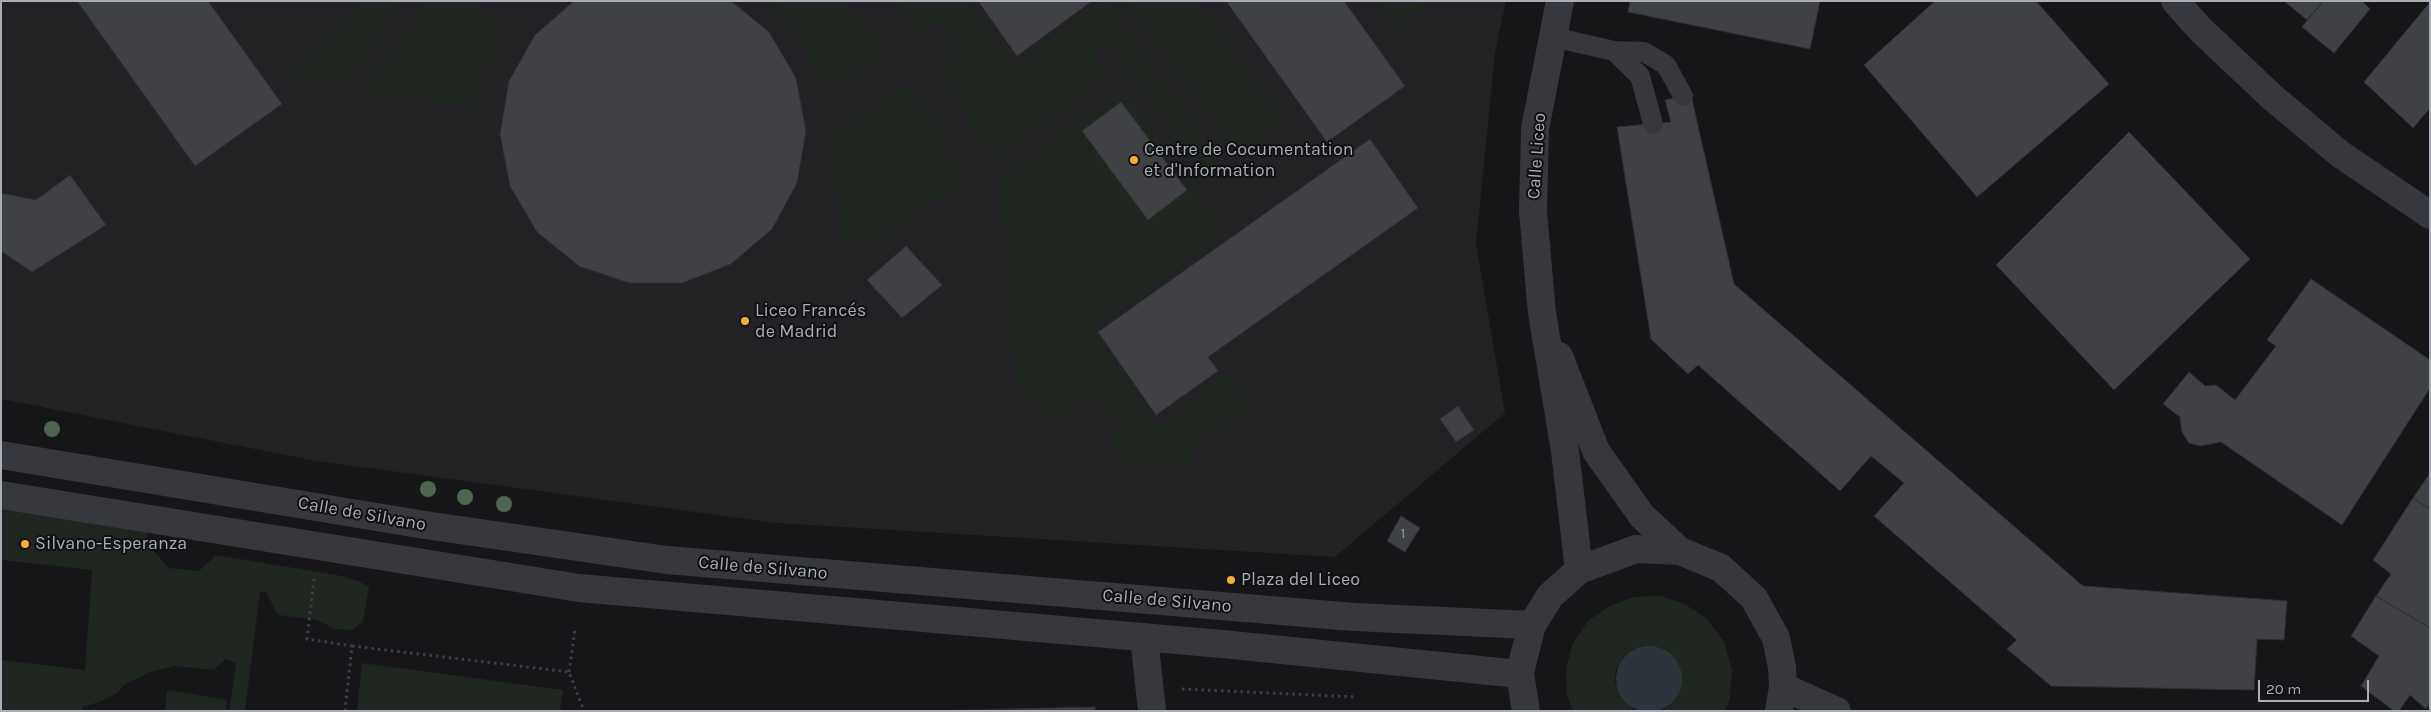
<!DOCTYPE html>
<meta charset="utf-8">
<style>
body{margin:0}
#map{position:relative;width:2431px;height:712px;overflow:hidden;background:#161618;font-family:Karla,sans-serif}
canvas{display:block}
.frame{position:absolute;inset:0;border:2px solid #a8adb8;pointer-events:none}
.scale{position:absolute;left:2258px;top:680px;width:111px;height:22px;box-sizing:border-box;border:2px solid #a8adb8;border-top:0;padding-left:6px;font-size:15px;line-height:18px;white-space:nowrap;color:#a8adb8;-webkit-text-stroke:4px #111113;paint-order:stroke}
</style>
<div id="map">
<canvas width="2431" height="712"></canvas>
<div class="frame"></div>
<div class="scale">20 m</div>
</div>
<script>
const context = document.querySelector('canvas').getContext('2d');
context.lineJoin = 'round';
function paint(path, color) { context.fillStyle = color; context.fill(path, 'evenodd'); }
const toPath = rows => new Path2D(rows.map(r => 'M' + r).join(''));
function strokePath(path, color, width, dash) { context.strokeStyle = color; context.lineWidth = width; context.lineCap = dash ? 'butt' : 'round'; context.setLineDash(dash || []); context.stroke(path); }
function write(font, color, halo, rows, align = 'center') {
  context.font = font + ' Karla,sans-serif'; context.lineWidth = 4; context.setLineDash([]); context.textBaseline = 'middle'; context.strokeStyle = halo; context.fillStyle = color; for (const [text, x, y, turn = 0] of rows) {
    context.save(); context.translate(x, y); context.rotate((+turn || 0) * Math.PI / 180); context.textAlign = isNaN(turn) ? turn : align; if (halo) context.strokeText(text, 0, 0); context.fillText(text, 0, 0); context.restore();
  }
}
const built = toPath([
 [1,1,1506,1,1495,53,1476,243,1505,413,1335,557,777,523,316,461,1,399]
]);
const green = toPath([
 [362,1,403,1,343,85,290,79,341,27],
 [428,1,479,1,490,24,503,33,483,73,478,108,360,91,400,45],
 [773,1,842,1,872,30,885,51,836,87,824,83,792,23],
 [893,1,966,1,1013,67,1104,1,1107,1,1228,172,1208,185,1106,37,1091,48,1108,76,992,159,938,67,952,58,959,48,942,21,918,33,903,9],
 [1126,1,1195,1,1282,121,1237,154],
 [1378,1,1430,1,1395,26],
 [909,85,941,130,962,184,883,233,841,247,832,137],
 [1123,89,1225,233,1092,330,1142,403,1115,423,1089,395,1052,425,1014,378,1008,246,996,181],
 [1228,373,1256,411,1256,424,1252,427,1240,412,1190,448,1193,464,1119,464,1109,436,1142,408,1159,426],
 [1,504,146,527,150,547,169,568,199,571,216,555,337,575,358,581,369,587,363,622,352,630,335,629,317,620,278,615,266,592,260,592,245,711,229,711,236,663,225,659,214,670,175,666,150,672,124,685,117,693,102,701,83,707,82,711,1,711,1,660,85,670,92,570,1,560],
 [1660,596,1685,604,1707,619,1724,642,1732,670,1730,699,1725,711,1661,711,1671,705,1634,649,1623,658,1616,670,1615,682,1634,710,1638,711,1573,711,1567,695,1566,668,1573,643,1588,621,1609,606,1634,597],
 [362,663,563,690,560,711,357,711],
 [167,690,227,700,226,711,165,711]
]);
const water = toPath([
 '1616 679a33 33 0 1 1 66 0a33 33 0 1 1-66 0Z'
]);
const building = toPath([
 [77,1,208,1,282,104,195,166,77,1],
 [574,1,731,1,769,32,796,78,806,131,797,183,772,229,731,264,682,283,629,283,579,266,537,232,510,186,500,134,509,81,535,35,574,1],
 [978,1,1092,1,1017,56,978,1],
 [1226,1,1344,1,1405,86,1327,142,1226,1],
 [1630,1,1820,1,1810,49,1628,12,1630,1],
 [1935,1,2036,1,2109,84,1977,197,1864,65,1935,1],
 [2284,1,2323,1,2307,20,2284,1],
 [2323,1,2362,1,2370,9,2334,53,2302,27,2323,1],
 [2430,2,2430,108,2413,128,2364,82,2430,2],
 [1691,95,1734,284,2083,586,2287,601,2284,640,2257,639,2254,690,2051,686,2007,649,2017,640,1874,516,1904,483,1871,456,1840,491,1698,365,1688,374,1651,339,1617,127,1671,122,1665,100,1691,95],
 [1121,102,1187,190,1148,220,1082,131,1121,102],
 [2129,132,2250,259,2114,390,1996,265,2129,132],
 [1370,139,1418,208,1208,357,1218,371,1156,415,1098,332,1370,139],
 [70,175,106,225,32,272,1,251,1,193,36,200,70,175],
 [906,246,942,285,902,318,867,280,906,246],
 [2311,279,2430,360,2430,388,2342,525,2221,442,2200,446,2189,443,2182,432,2180,417,2163,404,2189,372,2205,386,2216,385,2235,400,2276,346,2267,340,2311,279],
 [1458,406,1474,430,1456,442,1440,419,1458,406],
 [2430,473,2430,509,2413,498,2430,473],
 [2413,498,2430,509,2430,628,2376,596,2391,574,2373,560,2413,498],
 [1401,516,1420,528,1405,552,1387,541,1401,516],
 [2376,596,2430,628,2430,703,2426,709,2410,695,2399,711,2394,711,2361,686,2379,656,2351,636,2376,596],
 [1095,707,1095,711,937,711,968,710,1095,707]
]);
const path = toPath([
 [314,579,307,639,352,646,345,711],
 [352,646,569,672,584,711],
 [569,672,575,629],
 [1182,689,1357,697]
]);
const service = toPath([
 [1553,37,1614,51,1640,76,1653,124],
 [1614,51,1644,52,1666,65,1683,96]
]);
const minor = toPath([
 [1560,1,1535,129,1533,212,1542,313,1565,451,1579,570],
 [1559,356,1596,451,1642,516,1680,551],
 [1144,638,1152,711],
 [1783,687,1837,711]
]);
const tertiary = toPath([
 [2175,1,2200,29,2272,97,2340,154,2430,215],
 [1,455,425,525,667,560,1354,617,1532,625],
 [1,495,579,588,1222,644,1520,674],
 [1526,711,1520,674,1522,664,1532,625,1550,596,1579,570,1636,549,1680,551,1721,568,1754,598,1776,638,1782,667,1783,687,1779,711]
]);
const trees = [
 [52,429],
 [428,489],
 [465,497],
 [504,504]
];
const markers = [
 [1134,160,5,"#f2b134"],
 [745,321,5,"#f2b134"],
 [25,544,5,"#f2b134"],
 [1231,580,5,"#f2b134"]
];
const numberNames = [
 ["1",1403,534]
];
const poiNames = [
 ["Centre de Cocumentation",1144,150],
 ["et d'Information",1144,171],
 ["Liceo Francés",755,311],
 ["de Madrid",755,332],
 ["Silvano-Esperanza",35,544],
 ["Plaza del Liceo",1241,580]
];
const streetNames = [
 ["Calle Liceo",1537,156,-86],
 ["Calle de Silvano",362,514,10],
 ["Calle de Silvano",763,568,5],
 ["Calle de Silvano",1167,601,5]
];
paint(built, '#222225');
paint(green, '#1e261f');
paint(water, '#2c353c');
paint(building, '#404145');
strokePath(building, '#303034', 1);
strokePath(path, '#3d3f44', 3, [2.5, 4]);
strokePath(service, '#37383d', 20);
strokePath(minor, '#37383d', 28);
strokePath(tertiary, '#37383d', 28);
context.fillStyle = '#506452';
for (const [x, y] of trees) { context.beginPath(); context.arc(x, y, 8, 0, 2 * Math.PI); context.fill(); }
for (const [x, y, r, color] of markers) { const dot = new Path2D(); dot.arc(x, y, r, 0, 2 * Math.PI); context.fillStyle = color; context.fill(dot); strokePath(dot, '#111113', 2); }
write('15px', '#8e929b', null, numberNames);
write('18px', '#a8adb8', '#111113', poiNames, 'left');
write('18px', '#a8adb8', '#111113', streetNames);
</script>
